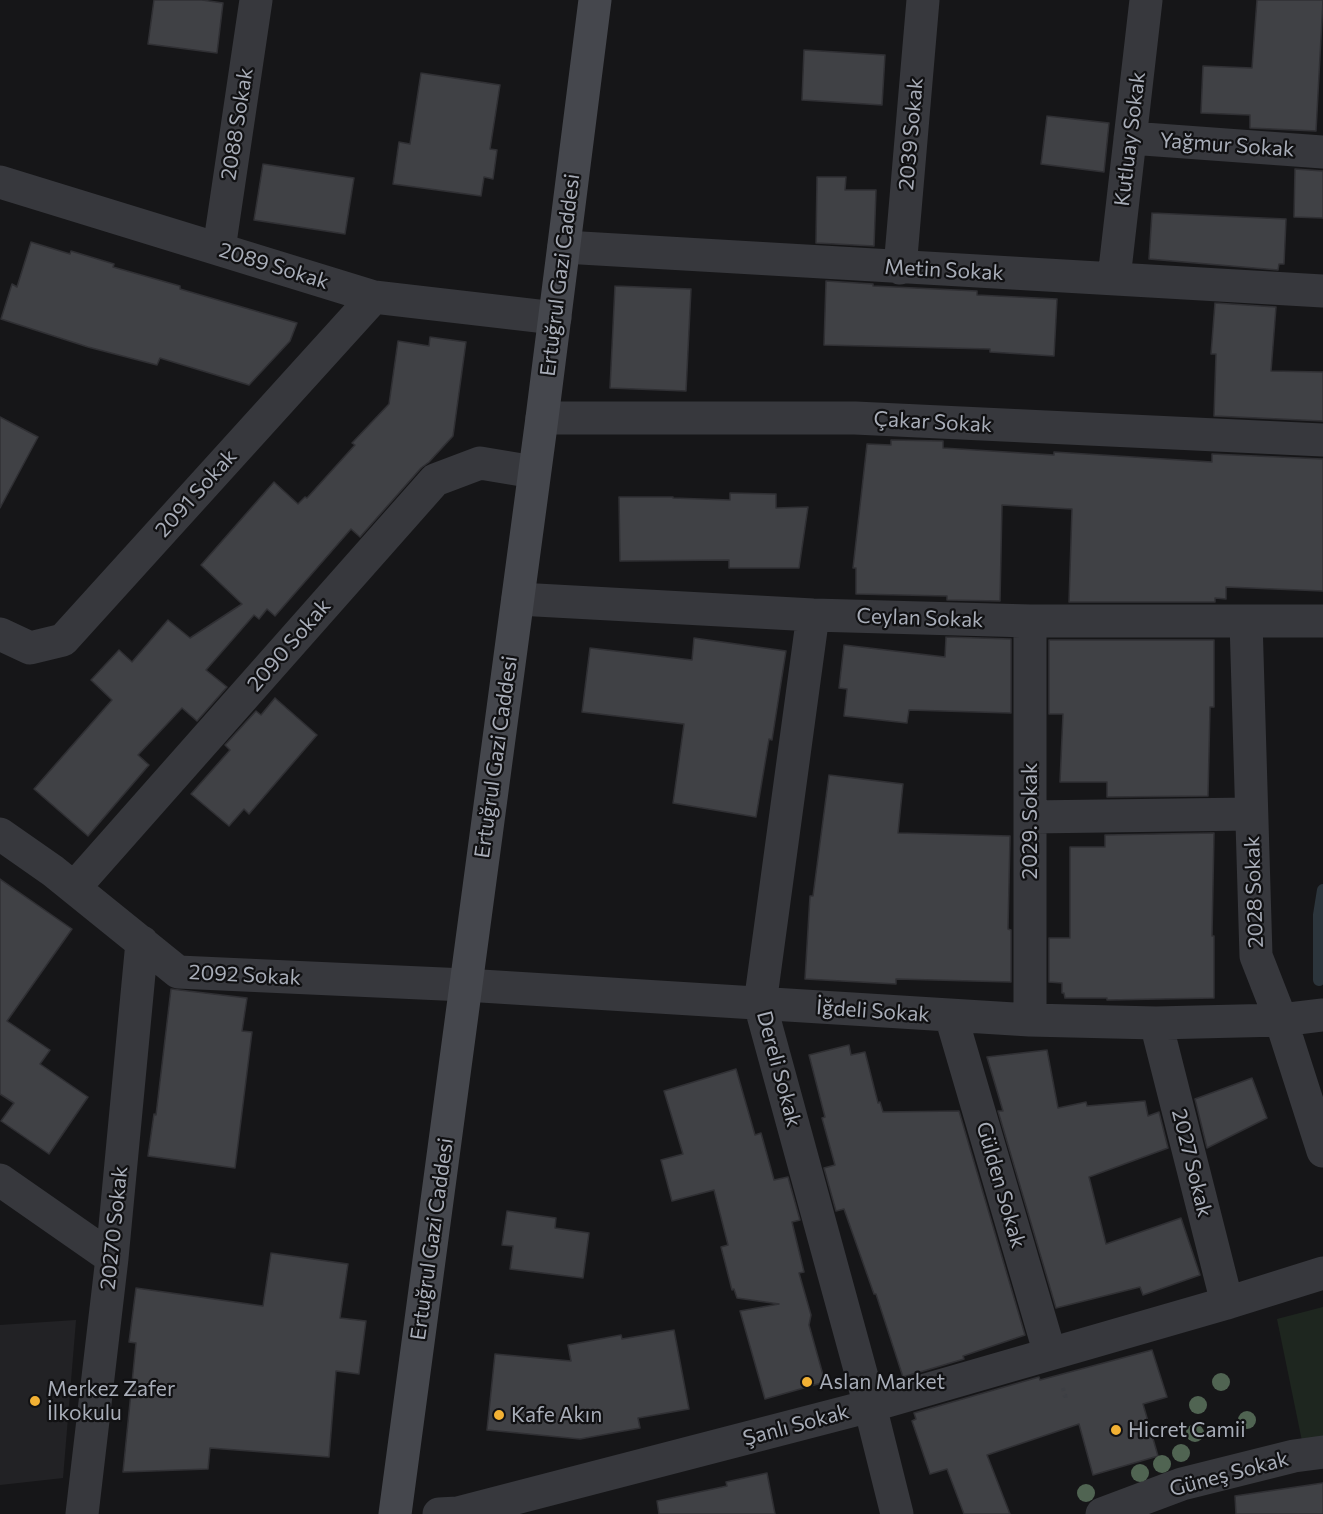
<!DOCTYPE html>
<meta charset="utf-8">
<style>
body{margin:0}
canvas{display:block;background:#161618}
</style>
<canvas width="1323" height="1514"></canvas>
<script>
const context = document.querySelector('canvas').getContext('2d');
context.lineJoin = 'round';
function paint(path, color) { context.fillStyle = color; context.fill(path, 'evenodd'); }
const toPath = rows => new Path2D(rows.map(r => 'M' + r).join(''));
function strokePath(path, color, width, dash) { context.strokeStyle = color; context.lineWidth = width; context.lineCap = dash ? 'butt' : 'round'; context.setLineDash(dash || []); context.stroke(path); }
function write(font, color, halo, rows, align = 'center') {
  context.font = font + ' Commissioner,sans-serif'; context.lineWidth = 4.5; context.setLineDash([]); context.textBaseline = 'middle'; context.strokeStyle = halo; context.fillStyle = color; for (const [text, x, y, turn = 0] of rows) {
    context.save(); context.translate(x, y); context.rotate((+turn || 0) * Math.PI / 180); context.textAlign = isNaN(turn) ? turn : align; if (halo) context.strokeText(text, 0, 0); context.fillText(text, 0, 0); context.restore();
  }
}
const built = toPath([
 [76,1320,63,1478,0,1485,0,1325]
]);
const green = toPath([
 [1323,1307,1323,1438,1302,1441,1277,1319]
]);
const stream = toPath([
 [1319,980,1319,915,1323,890]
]);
const building = toPath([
 [154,0,202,0,223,3,217,53,148,44,154,0],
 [1257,0,1323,0,1316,131,1250,128,1250,115,1201,113,1203,66,1252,68,1257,0],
 [804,50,885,55,882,105,802,100,804,50],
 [421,73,500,85,490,149,497,150,493,179,484,177,481,196,393,184,399,142,410,144,421,73],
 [1047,116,1109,123,1104,172,1041,164,1047,116],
 [263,164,354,178,345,234,254,220,263,164],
 [1295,169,1323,171,1323,218,1294,217,1295,169],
 [817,177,846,177,845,190,876,190,874,246,816,243,817,177],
 [1152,213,1286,219,1284,264,1279,264,1278,270,1149,259,1152,213],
 [31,242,70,254,71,251,114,264,113,267,180,286,180,289,297,323,290,341,249,385,160,358,157,365,88,347,1,319,12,284,17,287,31,242],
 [826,281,873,284,873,286,977,291,977,295,1057,299,1054,356,990,352,990,349,824,345,826,281],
 [615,286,691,289,686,391,610,388,615,286],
 [1215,303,1276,307,1271,371,1323,372,1323,421,1214,416,1216,354,1211,354,1215,303],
 [430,337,466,342,453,436,429,462,421,468,360,537,351,529,275,616,267,609,259,619,254,615,206,670,227,687,197,721,182,708,138,755,149,765,88,836,34,789,112,700,91,680,119,650,132,662,168,620,190,638,242,604,201,565,274,482,298,504,305,497,307,498,355,445,352,443,389,404,398,341,429,346,430,337],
 [0,417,38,437,0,508,0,417],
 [891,440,943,441,943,448,1054,455,1054,452,1212,462,1212,454,1323,459,1323,591,1226,587,1226,599,1215,598,1215,602,1069,602,1072,509,1002,505,1000,601,947,600,947,596,856,594,856,568,853,568,867,444,891,445,891,440],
 [730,493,776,494,776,508,808,507,799,568,729,568,729,560,620,561,619,497,673,497,673,498,730,500,730,493],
 [946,637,1011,639,1011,713,909,710,907,723,844,716,847,689,839,688,844,645,945,657,946,637],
 [694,638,786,651,772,740,769,739,756,817,673,803,684,724,582,712,590,648,692,660,694,638],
 [1049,640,1214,640,1214,707,1210,707,1208,796,1107,797,1107,782,1060,782,1063,714,1049,714,1049,640],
 [275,698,317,735,249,814,244,809,229,826,191,794,230,750,225,745,256,711,261,715,275,698],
 [829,775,903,784,898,833,1010,836,1008,929,1011,930,1011,982,896,979,896,984,805,979,810,896,813,896,829,775],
 [1214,833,1212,936,1214,936,1214,998,1107,1000,1107,998,1065,998,1064,993,1062,993,1062,983,1049,982,1049,938,1070,938,1070,847,1105,847,1105,835,1214,833],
 [0,879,72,929,7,1021,50,1050,40,1064,88,1097,49,1154,1,1121,14,1103,0,1094,0,879],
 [171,989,247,998,242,1031,252,1032,235,1168,148,1156,154,1114,156,1115,171,989],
 [849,1045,851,1055,865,1052,878,1103,880,1102,883,1112,959,1111,1025,1335,963,1356,964,1359,903,1377,876,1294,874,1294,844,1209,836,1211,824,1168,835,1165,822,1118,825,1117,809,1055,849,1045],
 [1047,1050,1058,1108,1086,1102,1087,1106,1145,1101,1148,1116,1159,1112,1168,1148,1089,1177,1106,1244,1181,1218,1200,1275,1143,1295,1140,1287,1056,1308,998,1111,1003,1111,987,1057,1047,1050],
 [736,1069,755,1135,761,1133,774,1180,788,1177,800,1220,792,1222,804,1272,799,1273,811,1315,809,1325,825,1382,765,1399,740,1311,779,1304,737,1298,734,1289,732,1290,721,1247,728,1245,714,1190,672,1201,661,1160,683,1154,664,1091,736,1069],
 [1252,1078,1267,1118,1207,1148,1195,1099,1252,1078],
 [507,1211,556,1218,555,1228,589,1233,583,1278,510,1269,513,1246,502,1245,507,1211],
 [271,1253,348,1264,340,1318,366,1321,359,1374,336,1371,329,1457,210,1448,208,1469,123,1472,136,1343,129,1342,136,1288,263,1306,271,1253],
 [674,1330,689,1409,638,1418,640,1428,580,1439,487,1430,495,1354,571,1361,568,1345,621,1335,622,1339,674,1330],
 [1152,1350,1167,1397,1143,1404,1158,1456,1093,1475,1079,1424,987,1455,1010,1514,964,1514,947,1469,930,1474,912,1421,916,1419,914,1413,1039,1377,1040,1380,1152,1350],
 [767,1473,775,1514,659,1514,657,1501,727,1486,726,1482,767,1473],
 [1323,1483,1323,1514,1236,1514,1235,1496,1323,1483]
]);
const path = toPath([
 [1063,1388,1065,1396,1071,1395]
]);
const minor = toPath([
 [1130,138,1323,152],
 [0,182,374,297,555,318],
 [564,247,1323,291],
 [219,249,256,0],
 [900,268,923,0],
 [1114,278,1146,0],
 [542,418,855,418,1323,440],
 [518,599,813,615,1030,621,1323,621],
 [813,615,760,1004,870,1406,897,1514],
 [1030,621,1030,1020],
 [1246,621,1256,956,1281,1020,1323,1151],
 [0,634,30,648,63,640,374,297],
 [1030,817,1251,814],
 [0,834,53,871,178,972,465,985,1030,1020,1156,1023,1281,1020,1323,1015],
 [74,888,435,480,480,463,534,472],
 [951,1016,1050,1354],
 [1156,1023,1227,1303],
 [0,1180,112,1258],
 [82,1514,112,1258,142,942],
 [439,1514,458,1513,870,1406,1227,1303,1323,1273],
 [1102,1514,1182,1484,1294,1456,1323,1452]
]);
const secondary = toPath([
 [395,1514,542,418,595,0]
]);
const trees = [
 [1221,1382],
 [1198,1405],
 [1247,1420],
 [1195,1433],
 [1181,1453],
 [1162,1464],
 [1140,1473],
 [1086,1493]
];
const markers = [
 [807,1382,6,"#f2b134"],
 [35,1401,6,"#f2b134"],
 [499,1415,6,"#f2b134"],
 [1116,1430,6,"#f2b134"]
];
const streetNames = [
 ["2088 Sokak",237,124,-81],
 ["2039 Sokak",911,134,-85],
 ["Kutluay Sokak",1130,139,-83],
 ["Yağmur Sokak",1227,145,4],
 ["2089 Sokak",274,266,17],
 ["Metin Sokak",944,270,3],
 ["Ertuğrul Gazi Caddesi",560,275,-83],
 ["Çakar Sokak",933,422,3],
 ["2091 Sokak",196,493,-48],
 ["Ceylan Sokak",920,618,2],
 ["2090 Sokak",289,645,-49],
 ["Ertuğrul Gazi Caddesi",496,757,-82],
 ["2029. Sokak",1030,821,-90],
 ["2028 Sokak",1254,892,-92],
 ["2092 Sokak",245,975,3],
 ["İğdeli Sokak",873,1011,4],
 ["Dereli Sokak",779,1069,75],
 ["2027 Sokak",1192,1163,76],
 ["Gülden Sokak",1001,1185,74],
 ["20270 Sokak",114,1228,-84],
 ["Ertuğrul Gazi Caddesi",432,1239,-82],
 ["Şanlı Sokak",796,1425,-15],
 ["Güneş Sokak",1229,1474,-15]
];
const poiNames = [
 ["Aslan Market",819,1382],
 ["Merkez Zafer",47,1389],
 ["İlkokulu",47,1413],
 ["Kafe Akın",511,1415],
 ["Hicret Camii",1128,1430]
];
paint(built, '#222225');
paint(green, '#1e261f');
strokePath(stream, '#2c353c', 12);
paint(building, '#404145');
strokePath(building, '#303034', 1.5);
strokePath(path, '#3d3f44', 4, [3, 4.5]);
strokePath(minor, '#37383d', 33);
strokePath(secondary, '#45474d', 33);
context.fillStyle = '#506452';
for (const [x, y] of trees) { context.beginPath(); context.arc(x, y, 9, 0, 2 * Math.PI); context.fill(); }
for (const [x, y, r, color] of markers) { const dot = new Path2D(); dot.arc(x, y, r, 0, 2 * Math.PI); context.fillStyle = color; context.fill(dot); strokePath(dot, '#111113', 2); }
write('21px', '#a8adb8', '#111113', streetNames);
write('21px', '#a8adb8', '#111113', poiNames, 'left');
</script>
